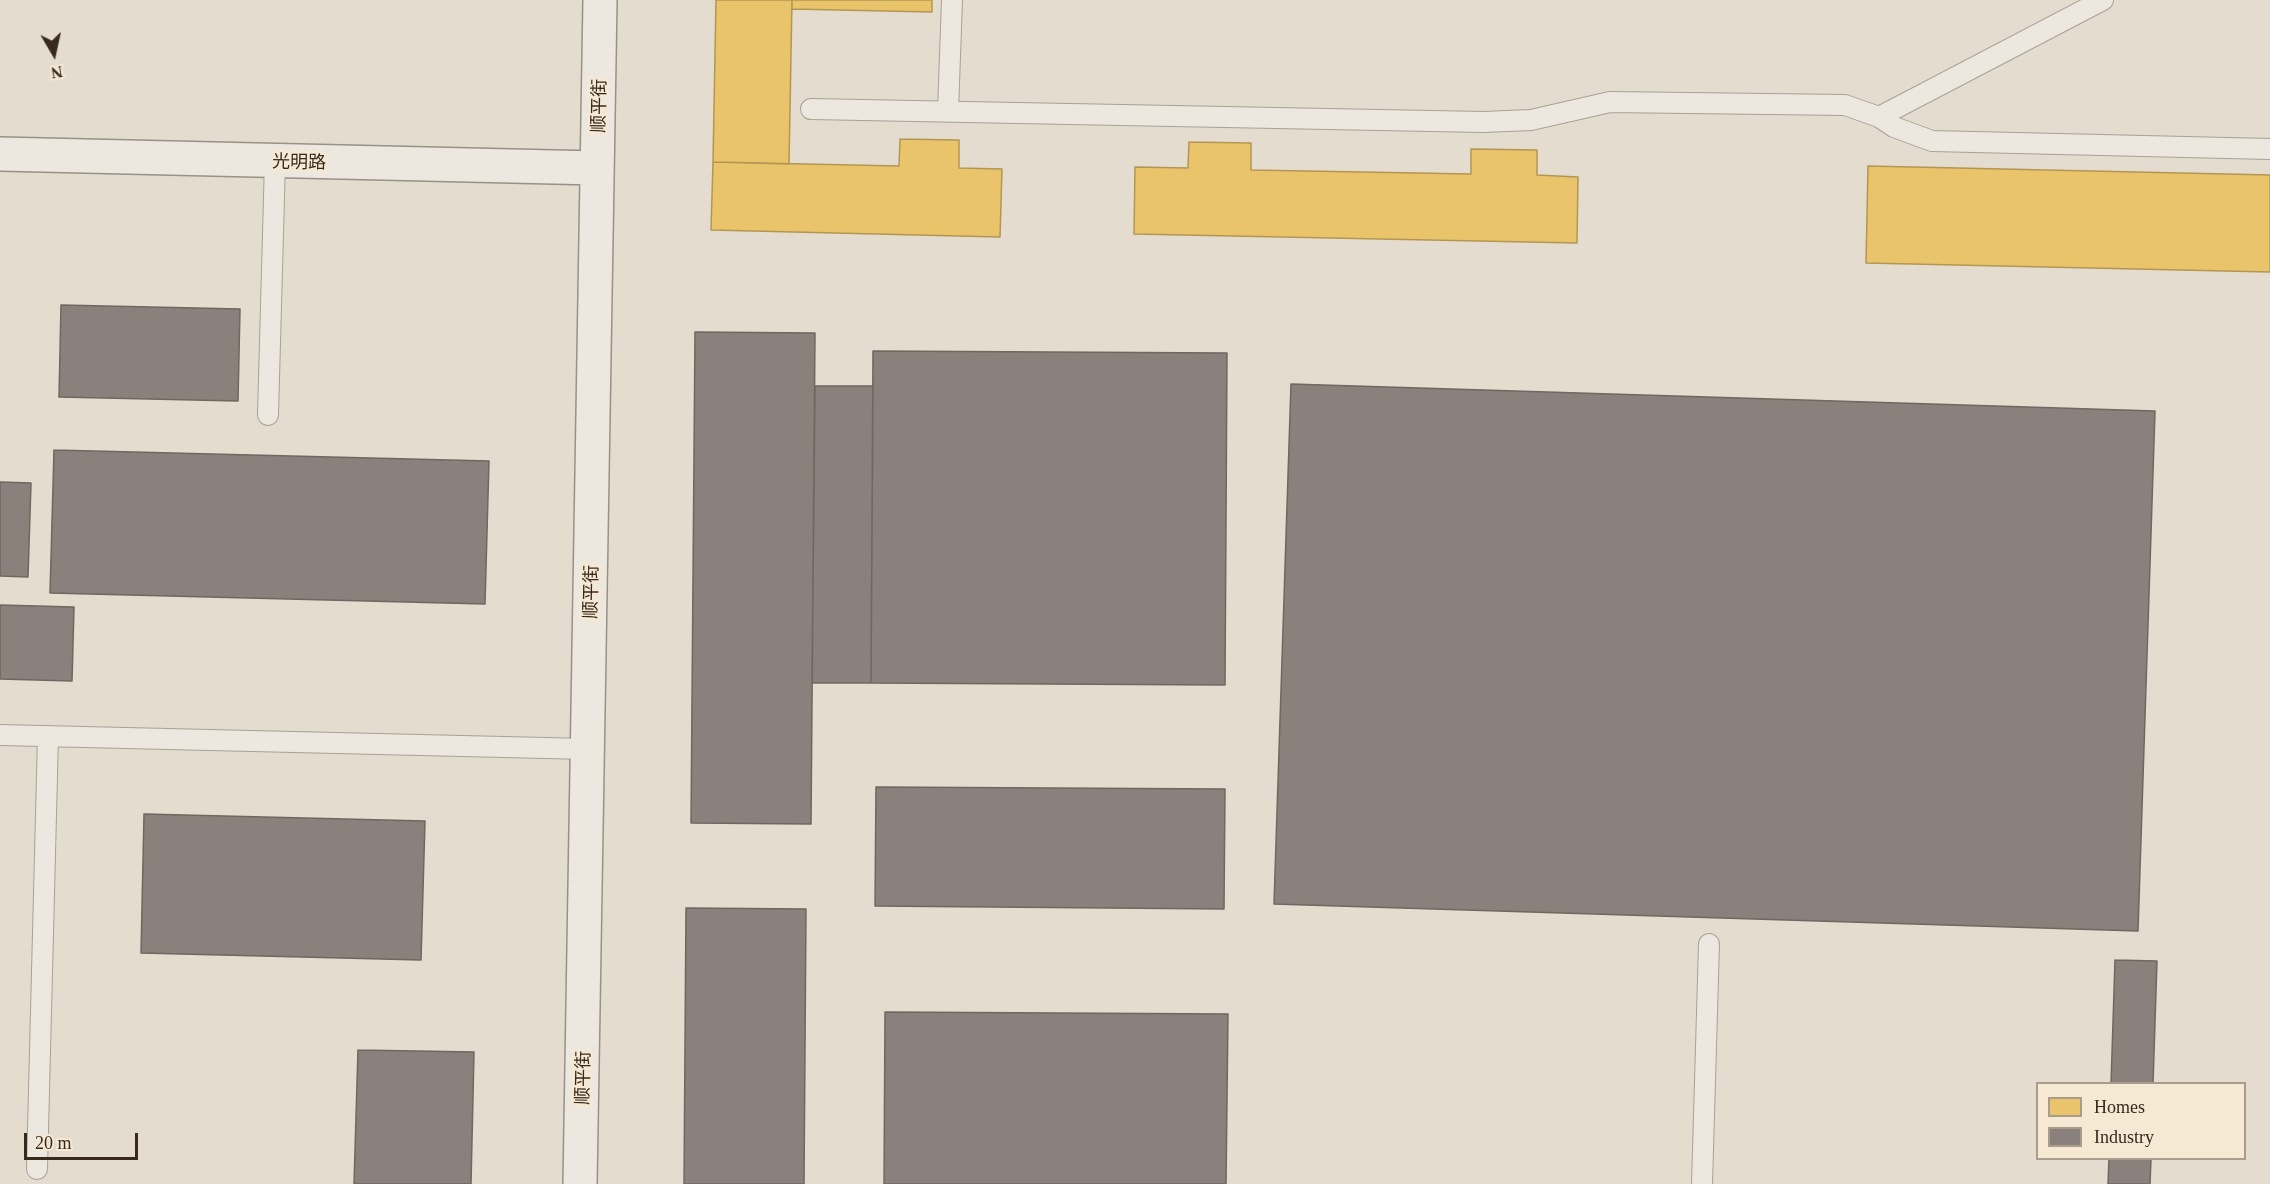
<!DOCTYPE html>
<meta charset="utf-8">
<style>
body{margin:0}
#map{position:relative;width:2270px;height:1184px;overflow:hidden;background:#e4dcce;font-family:Georgia,serif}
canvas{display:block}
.legend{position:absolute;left:2036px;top:1082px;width:210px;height:78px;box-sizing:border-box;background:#f5e9d4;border:2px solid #a99c8c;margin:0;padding:8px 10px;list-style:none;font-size:18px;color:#38291f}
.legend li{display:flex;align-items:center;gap:12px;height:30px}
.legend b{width:30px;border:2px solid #a99c8c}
.north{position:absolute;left:24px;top:24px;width:60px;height:60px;-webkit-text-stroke:4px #f5e9d4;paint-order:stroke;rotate:171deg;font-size:16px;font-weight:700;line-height:24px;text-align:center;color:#38291f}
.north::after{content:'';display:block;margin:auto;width:21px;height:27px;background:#38291f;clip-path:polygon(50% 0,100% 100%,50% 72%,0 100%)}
.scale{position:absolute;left:24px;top:1133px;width:114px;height:27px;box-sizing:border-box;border:3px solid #38291f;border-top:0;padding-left:8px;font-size:18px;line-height:21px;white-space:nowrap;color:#38291f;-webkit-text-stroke:4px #f5e9d4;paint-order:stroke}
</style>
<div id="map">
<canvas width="2270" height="1184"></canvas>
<ul class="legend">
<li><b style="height:16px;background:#e9c46a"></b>Homes</li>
<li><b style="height:16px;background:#8a817c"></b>Industry</li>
</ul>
<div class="north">N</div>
<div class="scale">20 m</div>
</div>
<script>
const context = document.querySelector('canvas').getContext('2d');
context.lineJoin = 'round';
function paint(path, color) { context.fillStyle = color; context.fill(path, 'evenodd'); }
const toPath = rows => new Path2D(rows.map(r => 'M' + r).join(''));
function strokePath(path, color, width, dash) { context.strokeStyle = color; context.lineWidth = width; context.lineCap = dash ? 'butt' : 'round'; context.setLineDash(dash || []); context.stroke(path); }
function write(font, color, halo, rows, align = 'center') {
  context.font = font + ' Georgia,"Noto Sans SC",serif'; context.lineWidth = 6; context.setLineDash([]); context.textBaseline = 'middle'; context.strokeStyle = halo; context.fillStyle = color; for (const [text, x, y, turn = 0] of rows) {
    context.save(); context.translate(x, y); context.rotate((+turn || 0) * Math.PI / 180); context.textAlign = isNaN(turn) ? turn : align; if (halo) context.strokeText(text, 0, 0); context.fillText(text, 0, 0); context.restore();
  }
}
const homes = toPath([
 [716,0,792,0,789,164,713,162,716,0],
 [792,0,932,0,932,12,792,9,792,0],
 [900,139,959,140,959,168,1002,169,1000,237,711,230,713,162,899,166,900,139],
 [1189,142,1251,143,1251,170,1471,174,1471,149,1537,150,1537,175,1578,177,1577,243,1134,234,1135,167,1188,168,1189,142],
 [1868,166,2270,175,2270,272,1866,263,1868,166]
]);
const industry = toPath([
 [61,305,240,309,238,401,59,397,61,305],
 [695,332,815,333,811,824,691,823,695,332],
 [873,351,1227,353,1225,685,871,683,873,351],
 [1291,384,2155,411,2138,931,1274,904,1291,384],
 [815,386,873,386,871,683,812,683,815,386],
 [54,450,489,461,485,604,50,593,54,450],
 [0,482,31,483,28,577,0,576,0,482],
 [0,605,74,607,72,681,0,679,0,605],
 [876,787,1225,789,1224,909,875,906,876,787],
 [144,814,425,821,421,960,141,953,144,814],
 [686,908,806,909,804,1184,684,1184,686,908],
 [2115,960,2157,961,2153,1084,2111,1084,2115,960],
 [885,1012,1228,1014,1226,1184,884,1184,885,1012],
 [358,1050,474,1052,471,1184,354,1184,358,1050],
 [2109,1158,2151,1158,2150,1184,2108,1184,2109,1158]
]);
const lane = toPath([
 [811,109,1483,122,1531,120,1610,102,1845,105,1879,117,1894,127,1932,141,2270,149],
 [948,112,952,0],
 [1879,117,2103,0],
 [268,415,275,161],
 [0,735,588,749],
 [37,1169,48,736],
 [1702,1184,1709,944]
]);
const secondary = toPath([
 [0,154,597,168],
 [580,1184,600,0]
]);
const streetNames = [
 ["顺平街",598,106,-89],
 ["光明路",299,161,1],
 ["顺平街",590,592,-89],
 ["顺平街",582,1078,-89]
];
paint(homes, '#e9c46a');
strokePath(homes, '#b49654', 1.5);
paint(industry, '#8a817c');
strokePath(industry, '#716760', 1.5);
strokePath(lane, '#a9a196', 22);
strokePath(secondary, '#999187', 36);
strokePath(lane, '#ece7df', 20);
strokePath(secondary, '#ece7df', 33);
write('18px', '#38291f', '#f5e9d4', streetNames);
</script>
